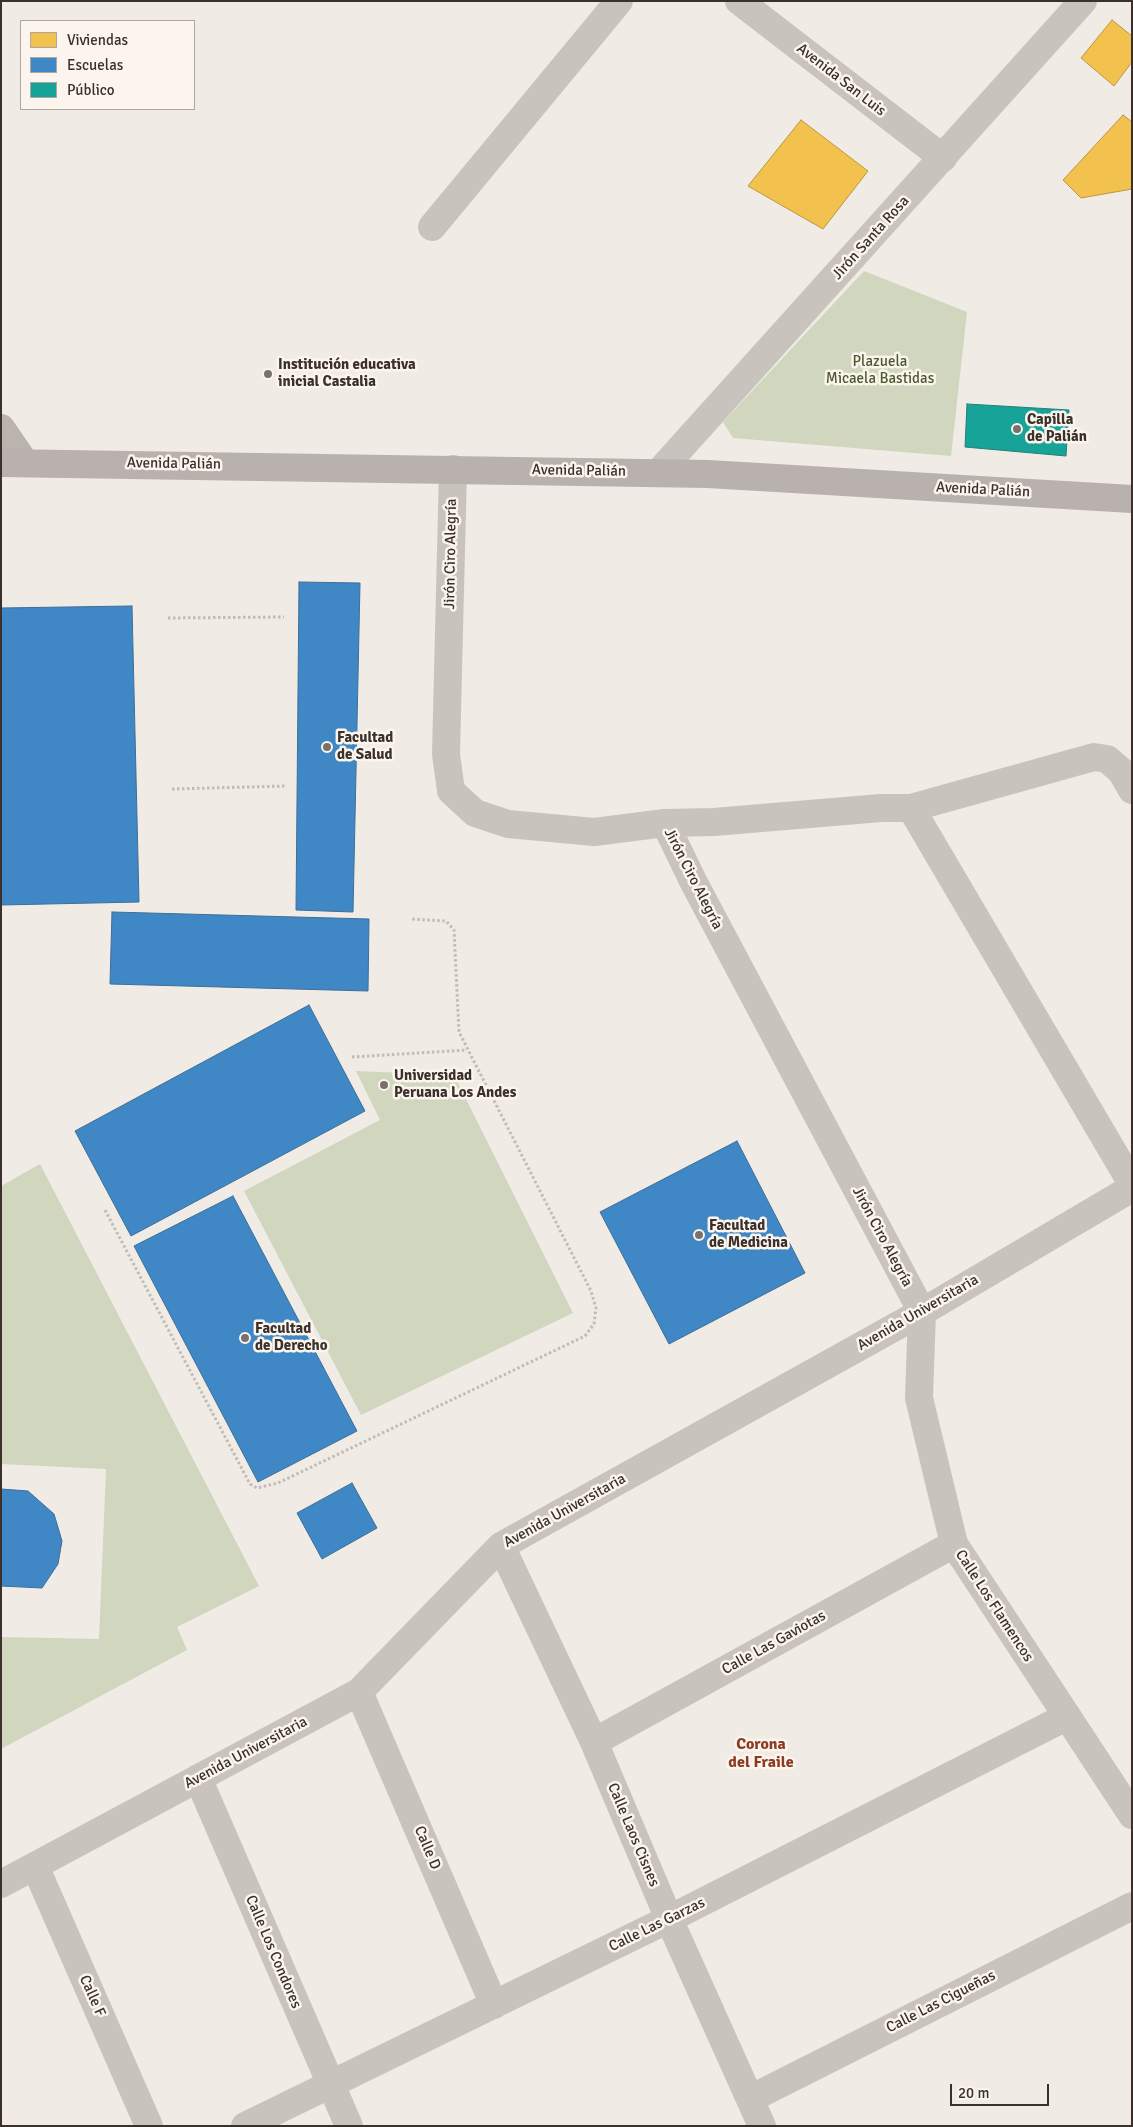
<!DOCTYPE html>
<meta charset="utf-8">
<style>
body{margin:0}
#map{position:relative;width:1133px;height:2127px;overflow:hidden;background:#f0ebe5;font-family:Signika,sans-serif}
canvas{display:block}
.frame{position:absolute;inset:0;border:2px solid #3b302b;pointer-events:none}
.legend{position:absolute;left:20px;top:20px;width:175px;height:90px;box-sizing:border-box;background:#fbf5ee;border:1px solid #aea6a0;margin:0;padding:6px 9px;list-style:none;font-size:15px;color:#3b302b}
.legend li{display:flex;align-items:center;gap:10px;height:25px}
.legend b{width:25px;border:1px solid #aea6a0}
.scale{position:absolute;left:950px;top:2084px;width:99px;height:22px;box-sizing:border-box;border:2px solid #3b302b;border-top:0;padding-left:6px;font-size:15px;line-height:18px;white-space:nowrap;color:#3b302b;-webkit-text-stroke:4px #fbf5ee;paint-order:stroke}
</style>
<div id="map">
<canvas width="1133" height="2127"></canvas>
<div class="frame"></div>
<ul class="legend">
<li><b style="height:14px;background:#f2c14e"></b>Viviendas</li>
<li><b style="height:14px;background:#3f88c5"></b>Escuelas</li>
<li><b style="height:14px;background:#17a398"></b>Público</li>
</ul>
<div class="scale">20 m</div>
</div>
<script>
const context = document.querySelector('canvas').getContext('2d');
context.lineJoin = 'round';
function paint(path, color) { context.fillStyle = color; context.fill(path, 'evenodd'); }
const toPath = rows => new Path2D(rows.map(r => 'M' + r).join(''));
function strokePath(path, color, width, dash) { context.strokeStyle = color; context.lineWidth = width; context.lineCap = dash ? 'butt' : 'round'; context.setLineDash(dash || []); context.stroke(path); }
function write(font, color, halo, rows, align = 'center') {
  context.font = font + ' Signika,sans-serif'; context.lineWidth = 5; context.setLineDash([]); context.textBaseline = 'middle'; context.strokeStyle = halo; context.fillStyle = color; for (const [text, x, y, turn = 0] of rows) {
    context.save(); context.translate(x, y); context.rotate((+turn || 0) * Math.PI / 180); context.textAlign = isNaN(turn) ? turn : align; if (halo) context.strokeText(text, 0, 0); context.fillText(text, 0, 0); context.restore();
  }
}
const green = toPath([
 [864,271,967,312,951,456,733,438,723,422],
 [356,1071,454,1075,573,1313,361,1415,244,1191,380,1120],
 [40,1164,259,1586,177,1627,187,1650,1,1749,1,1637,99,1639,106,1469,1,1464,1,1186]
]);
const homes = toPath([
 [1112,20,1132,36,1132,62,1114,86,1081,58,1112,20],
 [1123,115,1132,122,1132,189,1081,198,1063,180,1123,115],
 [801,120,868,171,823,229,748,186,801,120]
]);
const schools = toPath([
 [299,582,360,583,353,912,296,910,299,582],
 [132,606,139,902,1,905,1,608,132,606],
 [112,912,369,919,368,991,110,984,112,912],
 [309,1005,365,1111,131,1236,75,1131,309,1005],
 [737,1141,805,1273,669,1344,600,1212,737,1141],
 [233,1196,357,1431,258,1482,134,1246,233,1196],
 [352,1483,377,1528,322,1559,297,1513,352,1483],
 [1,1489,28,1491,54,1514,62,1541,58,1564,42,1588,1,1586,1,1489]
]);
const public = toPath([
 [967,404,1069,410,1066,456,965,447,967,404]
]);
const path = toPath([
 [168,618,284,617],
 [172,789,286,786],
 [352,1057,467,1050],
 [105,1210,250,1484,257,1488,278,1483,585,1336,594,1324,596,1308,591,1291,459,1032,454,930,446,921,410,919]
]);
const street = toPath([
 [739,1,943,158],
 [432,227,619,1],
 [453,469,446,754,451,791,475,813,508,824,594,832,665,823,693,881,922,1312,919,1398,954,1544,1132,1815],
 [658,473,1083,1],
 [911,808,1132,1184],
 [665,823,714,822,881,808,911,808,1094,757,1107,759,1121,771,1132,790],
 [501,1546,594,1742,669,1919,762,2126],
 [359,1692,494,2005],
 [594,1742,954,1544],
 [198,1778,349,2126],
 [35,1866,149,2126],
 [1,1884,359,1692,501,1546,922,1312,1132,1188],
 [750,2099,1132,1906],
 [245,2126,669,1919,1066,1717]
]);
const secondary = toPath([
 [1,428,25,463]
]);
const primary = toPath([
 [1,463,708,474,1132,499]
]);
const markers = [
 [268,374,5,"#7a716c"],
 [1017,429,5,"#7a716c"],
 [327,747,5,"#7a716c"],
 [384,1085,5,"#7a716c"],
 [699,1235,5,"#7a716c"],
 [245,1338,5,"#7a716c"]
];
const streetNames = [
 ["Avenida San Luis",841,80,38],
 ["Jirón Santa Rosa",871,238,-48],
 ["Avenida Palián",174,464,1],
 ["Avenida Palián",579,471,1],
 ["Avenida Palián",983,490,3],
 ["Jirón Ciro Alegría",451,554,-89],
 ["Jirón Ciro Alegría",693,879,63],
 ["Jirón Ciro Alegría",882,1237,62],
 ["Avenida Universitaria",918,1313,-30],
 ["Avenida Universitaria",565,1511,-29],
 ["Calle Los Flamencos",994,1606,57],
 ["Calle Las Gaviotas",774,1643,-29],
 ["Avenida Universitaria",246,1753,-28],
 ["Calle Laos Cisnes",633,1835,67],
 ["Calle D",427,1848,67],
 ["Calle Las Garzas",657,1925,-26],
 ["Calle Los Condores",273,1952,67],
 ["Calle F",92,1996,66],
 ["Calle Las Cigueñas",941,2002,-27]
];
const parkNames = [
 ["Plazuela",880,362],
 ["Micaela Bastidas",880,379]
];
const poiNames = [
 ["Institución educativa",278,365],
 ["inicial Castalia",278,382],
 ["Capilla",1027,420],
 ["de Palián",1027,437],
 ["Facultad",337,738],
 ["de Salud",337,755],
 ["Universidad",394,1076],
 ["Peruana Los Andes",394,1093],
 ["Facultad",709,1226],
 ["de Medicina",709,1243],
 ["Facultad",255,1329],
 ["de Derecho",255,1346]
];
const neighbourhoodNames = [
 ["Corona",761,1745],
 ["del Fraile",761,1763]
];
paint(green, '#d1d6bf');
paint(homes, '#f2c14e');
strokePath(homes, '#bb9644', 1);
paint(schools, '#3f88c5');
strokePath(schools, '#3e6e97', 1);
paint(public, '#17a398');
strokePath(public, '#228077', 1);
strokePath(path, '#c2bbb6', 3, [2.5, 2.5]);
strokePath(street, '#c9c3be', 28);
strokePath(secondary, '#bab3ae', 28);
strokePath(primary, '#b8b1ad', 28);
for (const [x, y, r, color] of markers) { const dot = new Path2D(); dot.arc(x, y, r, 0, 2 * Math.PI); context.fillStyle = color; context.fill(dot); strokePath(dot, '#fbf5ee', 2); }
write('15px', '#3b302b', '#fbf5ee', streetNames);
write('15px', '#4a5a2e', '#fbf5ee', parkNames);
write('bold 15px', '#3b302b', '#fbf5ee', poiNames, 'left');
write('bold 16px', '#8c3b22', '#fbf5ee', neighbourhoodNames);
</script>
